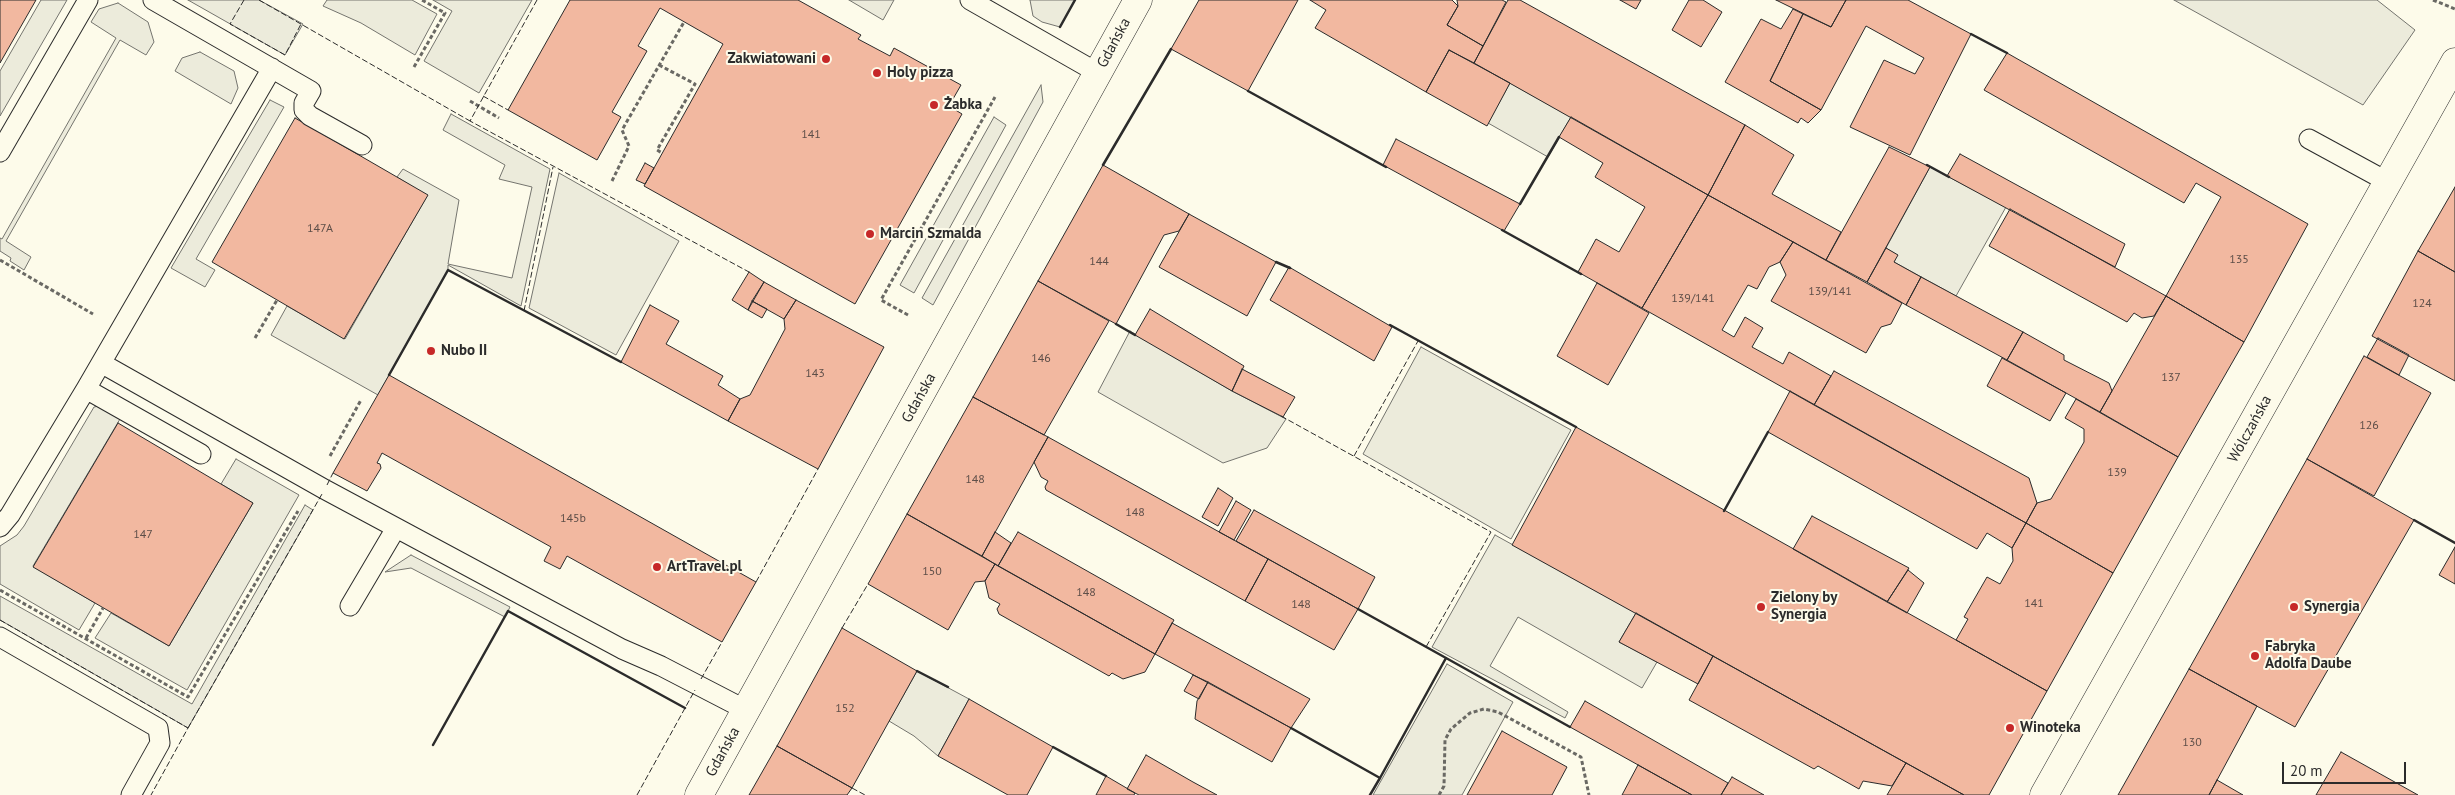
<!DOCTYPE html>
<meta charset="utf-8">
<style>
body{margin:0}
#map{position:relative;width:2455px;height:795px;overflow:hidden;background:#fdfbea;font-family:"PT Sans",sans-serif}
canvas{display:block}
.scale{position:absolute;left:2282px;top:762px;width:124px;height:22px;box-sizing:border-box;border:2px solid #2b2b2b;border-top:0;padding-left:6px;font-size:15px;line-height:18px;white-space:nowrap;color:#2b2b2b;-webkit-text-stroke:4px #fdfbea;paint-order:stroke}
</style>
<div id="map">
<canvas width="2455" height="795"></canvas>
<div class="scale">20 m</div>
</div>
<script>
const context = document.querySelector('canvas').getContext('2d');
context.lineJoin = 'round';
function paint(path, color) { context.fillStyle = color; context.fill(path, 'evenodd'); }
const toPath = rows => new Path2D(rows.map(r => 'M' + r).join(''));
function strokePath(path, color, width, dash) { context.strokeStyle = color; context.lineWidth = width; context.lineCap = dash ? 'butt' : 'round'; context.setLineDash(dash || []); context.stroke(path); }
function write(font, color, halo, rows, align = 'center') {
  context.font = font + ' "PT Sans",sans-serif'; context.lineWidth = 4; context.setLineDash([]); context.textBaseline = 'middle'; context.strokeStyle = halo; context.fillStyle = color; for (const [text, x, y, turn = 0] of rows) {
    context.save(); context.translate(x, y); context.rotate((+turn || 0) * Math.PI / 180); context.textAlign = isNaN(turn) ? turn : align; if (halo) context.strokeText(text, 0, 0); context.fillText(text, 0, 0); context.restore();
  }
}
const green = toPath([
 [41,0,67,0,0,116,0,71,41,0],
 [188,0,259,0,303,24,285,55,188,0],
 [327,0,412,0,437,14,415,55,361,23,323,6,327,0],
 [433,0,532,0,479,93,424,61,452,11,433,0],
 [849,0,894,0,883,20,849,0],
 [1030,0,1075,0,1060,27,1042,22,1033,16,1030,0],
 [2174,0,2377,0,2415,30,2363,105,2174,0],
 [118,3,148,22,154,42,146,55,120,40,6,241,31,257,24,270,10,261,11,258,0,251,0,238,2,239,116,38,91,22,99,9,118,3],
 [200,52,234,71,238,88,231,104,175,71,182,58,200,52],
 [1510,83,1571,117,1548,157,1488,123,1510,83],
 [1041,85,1043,102,933,305,922,298,1041,85],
 [270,100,284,107,196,259,215,270,205,287,171,268,270,100],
 [451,114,550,169,521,306,448,265,448,270,378,395,271,335,287,306,345,339,427,196,397,177,403,169,459,200,448,264,512,278,532,187,499,179,505,165,443,130,451,114],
 [994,117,1006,125,914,293,900,285,994,117],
 [1930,167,2006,207,1956,296,1894,262,1897,255,1886,248,1930,167],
 [559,173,679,241,616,355,529,308,559,173],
 [1130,331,1232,391,1286,419,1267,448,1223,463,1098,392,1130,331],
 [1421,347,1571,430,1511,539,1363,454,1421,347],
 [99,406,120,419,33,566,95,603,79,630,0,584,0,546,17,535,24,526,94,407,99,406],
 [236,459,299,495,187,690,95,638,111,613,169,646,253,503,221,484,236,459],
 [305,505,313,510,188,728,0,620,0,596,192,704,305,505],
 [1495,535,1636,613,1619,642,1657,662,1642,688,1518,617,1490,666,1568,712,1565,718,1432,647,1495,535],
 [411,555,510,607,505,617,411,568,385,572,411,555],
 [1447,664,1513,702,1462,795,1373,795,1447,664],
 [917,671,969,699,938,756,914,736,889,721,917,671]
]);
const building = toPath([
 [0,0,36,0,0,63,0,0],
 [570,0,798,0,861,35,858,39,890,56,894,48,961,85,949,106,962,114,855,304,644,186,723,44,660,8,638,46,647,51,612,112,621,117,597,160,508,110,570,0],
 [1199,0,1298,0,1248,91,1171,49,1199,0],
 [1310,0,1452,0,1458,6,1447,25,1483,46,1474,63,1449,50,1426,92,1315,28,1326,10,1310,0],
 [1457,0,1502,0,1506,2,1483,46,1447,25,1458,6,1457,0],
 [1508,0,1520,0,1745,125,1708,195,1474,63,1508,0],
 [1620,0,1641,0,1636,9,1620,0],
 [1689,0,1703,0,1722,12,1701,47,1672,30,1689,0],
 [1776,0,1846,0,1831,27,1776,0],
 [1846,0,1908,0,1971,34,1910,155,1850,127,1884,60,1915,74,1924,58,1866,26,1821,110,1770,81,1803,14,1831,27,1846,0],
 [1793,9,1803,14,1770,81,1821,110,1808,123,1801,118,1798,123,1725,82,1761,19,1781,29,1793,9],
 [1449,50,1510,83,1487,126,1426,92,1449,50],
 [2007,53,2308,224,2244,342,2166,296,2221,197,2196,183,2184,203,1984,90,2007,53],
 [1571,117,1708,195,1642,308,1578,272,1596,239,1619,252,1645,207,1595,177,1603,163,1559,137,1571,117],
 [295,118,428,195,344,339,212,262,295,118],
 [1745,125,1794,155,1772,194,1841,232,1826,260,1708,195,1745,125],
 [1396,139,1520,204,1504,231,1383,165,1396,139],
 [1889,147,1930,167,1867,282,1826,260,1889,147],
 [1960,154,2125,244,2115,267,1947,176,1960,154],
 [645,163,654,168,645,184,636,180,645,163],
 [1103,165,1189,214,1179,231,1164,235,1116,324,1038,281,1103,165],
 [2455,187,2455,272,2418,251,2455,187],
 [1708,195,1793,242,1780,262,1769,267,1757,289,1748,285,1722,330,1734,337,1745,317,1763,328,1752,347,1783,364,1789,352,1831,376,1814,405,1642,308,1708,195],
 [2010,209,2166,296,2154,316,2142,318,2134,313,2127,322,1989,246,2010,209],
 [1189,214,1276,262,1247,316,1159,267,1189,214],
 [1793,242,1902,303,1891,324,1881,327,1866,353,1771,301,1786,275,1780,262,1793,242],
 [1886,248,1898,255,1894,262,1921,277,1906,305,1867,282,1886,248],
 [2418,251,2455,272,2455,381,2372,336,2418,251],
 [1289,267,1392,327,1374,361,1270,300,1289,267],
 [749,272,764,282,748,310,732,300,749,272],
 [1921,277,2023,332,2007,360,1906,305,1921,277],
 [1038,281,1109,321,1044,435,973,397,1038,281],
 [764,282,796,300,784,319,752,301,764,282],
 [1597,283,1649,313,1608,385,1557,356,1597,283],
 [2166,296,2244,342,2178,457,2100,412,2166,296],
 [796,300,884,347,818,469,728,421,740,399,750,395,785,329,784,319,796,300],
 [752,301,767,309,762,318,748,310,752,301],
 [650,305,679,321,666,344,723,376,718,385,740,399,728,421,621,362,650,305],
 [1150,309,1244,366,1232,391,1135,335,1150,309],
 [2023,332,2064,355,2064,360,2109,383,2112,391,2100,412,2007,360,2023,332],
 [2378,338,2409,355,2399,375,2367,357,2378,338],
 [2364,356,2431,393,2374,496,2307,459,2364,356],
 [2002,358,2066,393,2050,421,1987,386,2002,358],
 [1242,369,1295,397,1283,417,1232,391,1242,369],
 [1834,371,2029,478,2037,503,2026,523,1814,405,1834,371],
 [389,375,756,582,722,642,567,556,560,569,544,561,551,547,382,453,377,463,380,464,381,468,367,491,333,473,389,375],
 [1790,391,2026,523,2012,548,1987,533,1977,549,1768,432,1790,391],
 [973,397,1048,437,982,556,907,514,973,397],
 [2076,399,2178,457,2113,573,2026,523,2037,503,2051,499,2084,442,2084,429,2065,418,2076,399],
 [118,423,253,503,169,646,33,567,118,423],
 [1576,427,2047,691,1989,795,1964,795,1512,545,1576,427],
 [1048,437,1268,559,1245,601,1046,490,1045,487,1048,481,1041,477,1034,462,1048,437],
 [2307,459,2414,520,2295,727,2189,669,2307,459],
 [1218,488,1233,498,1218,526,1202,517,1218,488],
 [1236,501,1251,510,1234,540,1219,532,1236,501],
 [1254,510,1375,577,1358,609,1236,541,1254,510],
 [907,514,995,564,985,581,975,582,948,630,868,584,907,514],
 [1812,516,1909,568,1887,602,1793,549,1812,516],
 [2026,523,2113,573,2047,691,1956,640,1968,619,1964,617,1987,577,2000,584,2013,561,2012,548,2026,523],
 [995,532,1011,543,998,566,982,556,995,532],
 [1018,532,1174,620,1155,654,998,566,1018,532],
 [2455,547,2455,584,2439,575,2455,547],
 [1268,559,1358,609,1334,650,1245,601,1268,559],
 [995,564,1155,654,1145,672,1123,679,1112,673,1109,676,999,614,997,609,1000,604,989,598,985,581,995,564],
 [1908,570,1924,583,1907,613,1887,602,1908,570],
 [1636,613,1713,656,1698,684,1619,642,1636,613],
 [1172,623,1310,699,1291,728,1155,654,1172,623],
 [842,628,917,671,852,788,777,746,842,628],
 [1713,656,1906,763,1892,786,1863,781,1859,789,1818,766,1814,769,1689,700,1713,656],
 [2189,669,2257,706,2209,795,2118,795,2189,669],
 [1193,675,1208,682,1199,699,1184,691,1193,675],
 [1208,682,1291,728,1272,762,1195,719,1197,701,1208,682],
 [969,699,1053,747,1027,795,1008,795,938,756,969,699],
 [1585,701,1728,783,1721,795,1692,795,1570,727,1585,701],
 [1502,731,1567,767,1552,795,1467,795,1502,731],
 [777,746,852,788,847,795,749,795,777,746],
 [2341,752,2418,795,2316,795,2341,752],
 [1146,755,1193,782,1217,795,1139,795,1127,789,1146,755],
 [1906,763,1964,795,1887,795,1906,763],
 [1638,765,1692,795,1622,795,1638,765],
 [1106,776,1135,793,1134,795,1096,795,1106,776],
 [1732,777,1764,795,1721,795,1732,777],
 [2217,780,2243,795,2209,795,2217,780]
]);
const path = toPath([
 [2433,0,2455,9],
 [659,65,695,84,657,150,662,153],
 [414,67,445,13,422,0],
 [470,101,499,118],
 [612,181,629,146,622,130,684,22],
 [0,260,93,314],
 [908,315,881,300,995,97],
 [255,338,277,300],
 [330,456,361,400],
 [0,590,188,697,298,511],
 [86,638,103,608],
 [1439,795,1444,786,1445,740,1451,729,1470,713,1484,709,1498,712,1581,757,1589,795]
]);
const lane = toPath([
 [153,0,311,91,304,103,304,110,310,116,362,145],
 [970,0,1098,73],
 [2309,139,2388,182],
 [0,152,88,0],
 [101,363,324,489,622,649,661,666,746,710],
 [86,389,201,454],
 [0,527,10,515,86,389,272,68],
 [350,606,396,528],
 [0,637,158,728,160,743,131,795]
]);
const secondary = toPath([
 [699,795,1138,0],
 [2044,795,2455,62]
]);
const fence = toPath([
 [244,0,230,24,285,55,301,24],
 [259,0,470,121,471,119],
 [537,0,470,121,749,272],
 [483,96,508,110],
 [524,311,553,167],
 [1281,416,1491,532,1426,647],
 [1354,456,1418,341],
 [327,485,333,473],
 [756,582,818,469],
 [0,620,188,728,151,795],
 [842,628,868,584],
 [701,679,722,642],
 [188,728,322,494],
 [852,788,865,795],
 [637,795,695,690]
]);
const wall = toPath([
 [1060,27,1075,0],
 [1971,34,2007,53],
 [1248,91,1386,167],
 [1103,165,1171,49],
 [1927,165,1949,177],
 [1520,204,1559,137],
 [1502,230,1581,274],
 [1276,262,1290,268],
 [1116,324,1135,335],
 [1390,325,1576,427],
 [389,375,448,270,621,362],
 [1724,511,1768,432],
 [2414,520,2455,543],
 [1358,609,1570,727],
 [917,671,948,687],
 [1291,728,1380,778,1446,658],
 [433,745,508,611,685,708],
 [1053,747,1106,776],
 [1370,795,1380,778]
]);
const markers = [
 [826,59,5,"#c62828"],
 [877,73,5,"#c62828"],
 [934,105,5,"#c62828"],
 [870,234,5,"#c62828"],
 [431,351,5,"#c62828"],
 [657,567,5,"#c62828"],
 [1761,607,5,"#c62828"],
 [2294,607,5,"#c62828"],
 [2255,656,5,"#c62828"],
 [2010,728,5,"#c62828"]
];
const numberNames = [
 ["141",811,135],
 ["147A",320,229],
 ["135",2239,260],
 ["144",1099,262],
 ["139/141",1830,292],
 ["139/141",1693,299],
 ["124",2422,304],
 ["146",1041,359],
 ["143",815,374],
 ["137",2171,378],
 ["126",2369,426],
 ["139",2117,473],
 ["148",975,480],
 ["148",1135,513],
 ["145b",573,519],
 ["147",143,535],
 ["150",932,572],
 ["148",1086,593],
 ["141",2034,604],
 ["148",1301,605],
 ["152",845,709],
 ["130",2192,743]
];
const streetNames = [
 ["Gdańska",1114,43,-62],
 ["Gdańska",919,398,-61],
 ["Wólczańska",2250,429,-61],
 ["Gdańska",723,752,-61]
];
const poiNames = [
 ["Zakwiatowani",816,59,"right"],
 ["Holy pizza",887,73],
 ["Żabka",944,105],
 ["Marcin Szmalda",880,234],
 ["Nubo II",441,351],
 ["ArtTravel.pl",667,567],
 ["Zielony by",1771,598],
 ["Synergia",1771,615],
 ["Synergia",2304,607],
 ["Fabryka",2265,647],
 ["Adolfa Daube",2265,664],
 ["Winoteka",2020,728]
];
paint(green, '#ecebdb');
strokePath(green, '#74746e', 1);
paint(building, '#f2b8a0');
strokePath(building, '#2b2b2b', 1);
strokePath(lane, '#2b2b2b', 21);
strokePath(secondary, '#2b2b2b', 29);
strokePath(path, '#6a6964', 3, [4, 2.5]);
strokePath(lane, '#fdfbea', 19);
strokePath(secondary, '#fdfbea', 28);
strokePath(fence, '#2b2b2b', 1, [6, 2.5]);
strokePath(wall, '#2b2b2b', 2.5);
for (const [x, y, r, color] of markers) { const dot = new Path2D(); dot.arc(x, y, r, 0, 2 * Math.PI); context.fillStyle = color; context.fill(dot); strokePath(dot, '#fdfbea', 2); }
write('12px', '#5d4e48', null, numberNames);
write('15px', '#2b2b2b', '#fdfbea', streetNames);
write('bold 15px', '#2b2b2b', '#fdfbea', poiNames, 'left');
</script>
